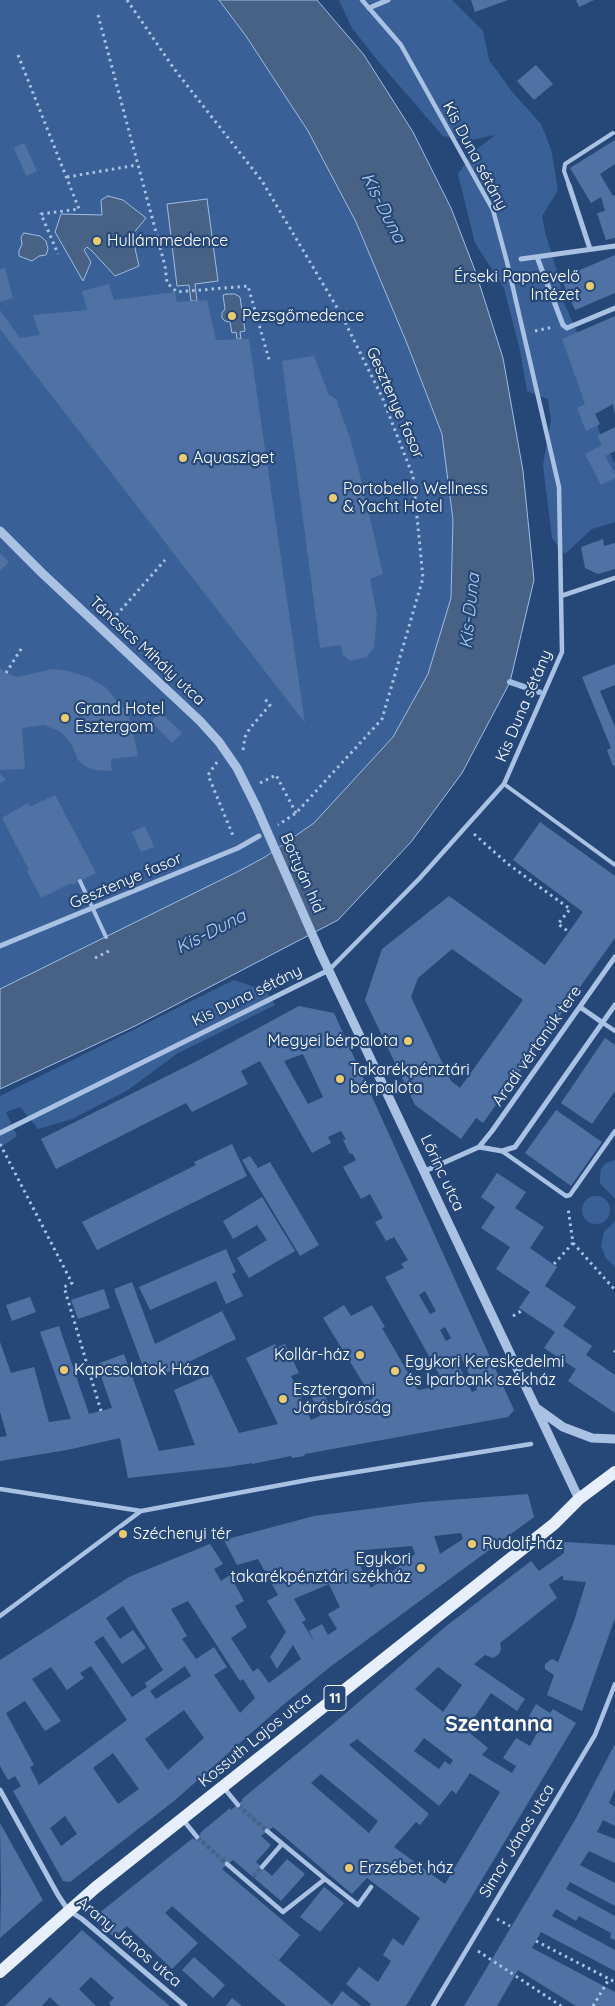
<!DOCTYPE html>
<meta charset="utf-8">
<style>
body{margin:0}
canvas{display:block;background:#264879}
</style>
<canvas width="615" height="2006"></canvas>
<script>
const context = document.querySelector('canvas').getContext('2d');
context.lineJoin = 'round';
function paint(path, color) { context.fillStyle = color; context.fill(path, 'evenodd'); }
const toPath = rows => new Path2D(rows.map(r => 'M' + r).join(''));
function strokePath(path, color, width, dash) { context.strokeStyle = color; context.lineWidth = width; context.lineCap = dash ? 'butt' : 'round'; context.setLineDash(dash || []); context.stroke(path); }
function write(font, color, halo, rows, align = 'center') {
  context.font = font + ' Quicksand,sans-serif'; context.lineWidth = 4.5; context.setLineDash([]); context.textBaseline = 'middle'; context.strokeStyle = halo; context.fillStyle = color; for (const [text, x, y, turn = 0] of rows) {
    context.save(); context.translate(x, y); context.rotate((+turn || 0) * Math.PI / 180); context.textAlign = isNaN(turn) ? turn : align; if (halo) context.strokeText(text, 0, 0); context.fillText(text, 0, 0); context.restore();
  }
}
const green = toPath([
 [0,0,219,0,246,36,308,131,356,222,406,341,442,434,453,520,451,598,428,674,393,737,314,823,265,857,239,871,0,989],
 [339,0,452,0,483,31,489,60,513,93,541,124,551,149,558,190,542,216,545,232,559,278,563,301,582,343,592,400,599,431,615,464,615,522,592,529,565,554,552,538,543,465,551,420,548,399,527,391,520,350,504,288,475,243,458,174,472,153,495,135,472,140,443,136,378,61,352,28],
 [234,980,266,991,275,1005,178,1053,128,1090,72,1119,38,1129,20,1107,6,1112,17,1136,0,1148,0,1096],
 [615,1160,615,1199,600,1183,600,1176,601,1169,606,1163],
 '582 1210a14 14 0 1 1 28 0a14 14 0 1 1-28 0Z',
 [615,1221,615,1267,606,1258,601,1246,604,1232]
]);
const water = toPath([
 [219,0,317,0,364,55,413,132,451,208,476,273,503,358,523,471,534,580,510,682,462,773,411,842,338,920,135,1026,0,1089,0,989,239,871,265,857,314,823,393,737,428,674,451,598,453,520,442,434,406,341,356,222,308,131,246,36,219,0],
 [108,196,123,200,146,218,132,235,139,266,115,276,92,251,87,247,84,250,91,262,83,281,55,232,61,214,102,215,101,200,108,196],
 [207,199,218,281,195,284,197,301,191,301,189,285,177,286,167,204,207,199],
 [24,233,40,236,46,241,48,249,46,255,39,256,32,261,19,256,19,251,22,244,21,237,24,233],
 [227,294,235,294,240,297,245,331,240,332,241,339,237,339,236,332,232,333,230,322,225,321,222,318,222,313,225,309,223,295,227,294]
]);
const stream = toPath([
 [510,682,539,692]
]);
const building = toPath([
 [471,0,508,0,475,12],
 [576,0,594,0,579,7],
 [536,65,553,84,534,100,517,81],
 [615,140,615,164,600,174,613,196,615,195,615,238,606,240,597,213,605,211,601,197,591,203,570,168],
 [24,143,37,171,26,176,14,148],
 [615,255,615,293,575,310,561,278],
 [5,268,13,298,0,302,0,269],
 [109,284,114,300,175,292,177,302,207,300,216,340,249,339,305,723,0,329,0,310,20,338,40,335,33,315,87,310,82,291],
 [615,316,615,415,613,404,595,414,600,424,586,431,577,408,585,404,562,339],
 [314,356,329,395,336,399,350,438,358,467,383,574,370,579,377,615,374,648,366,657,350,661,343,655,341,645,320,648,282,361],
 [615,427,615,451,605,456,615,474,615,478,601,485,585,454,602,445,597,436],
 [603,539,604,546,615,543,615,569,598,574,585,568,581,547],
 [0,553,9,562,0,571],
 [615,664,615,685,600,691,615,727,615,765,613,766,607,750,611,748,582,677],
 [0,668,6,673,17,677,53,669,69,671,88,677,105,687,127,712,132,727,138,756,111,759,112,771,95,770,86,767,78,760,72,745,61,732,44,725,22,728,25,769,0,770],
 [160,712,182,733,172,743,151,722],
 [0,774,6,780,0,783],
 [55,795,96,873,72,885,71,883,41,898,27,871,29,870,2,818,28,803,30,807],
 [540,822,615,876,615,938,483,1123,476,1118,461,1139,415,1105,365,1000,382,949,449,896,545,965,583,912,513,860],
 [452,949,523,1000,460,1088,451,1081,411,997,418,978],
 [145,826,154,847,141,852,132,832],
 [299,1006,334,1013,514,1410,508,1417,305,1454,304,1456,292,1458,291,1456,252,1464,252,1463,228,1467,128,1478,120,1438,67,1450,0,1461,0,1437,7,1436,0,1412,0,1342,11,1373,34,1367,49,1422,71,1419,40,1332,59,1326,89,1414,112,1408,97,1364,124,1354,159,1451,195,1445,174,1390,211,1374,239,1433,278,1424,246,1358,275,1344,277,1347,285,1344,299,1373,291,1376,311,1420,320,1416,312,1398,324,1393,331,1409,373,1399,323,1318,344,1305,351,1316,372,1305,385,1327,382,1328,418,1390,445,1385,385,1277,404,1268,401,1264,408,1260,394,1237,386,1241,375,1222,383,1218,370,1194,361,1199,343,1167,356,1160,352,1153,350,1154,343,1140,346,1139,341,1131,328,1137,331,1143,312,1153,260,1061,241,1071,248,1084,192,1112,186,1103,56,1169,41,1139,199,1060],
 [303,1054,323,1097,308,1104,284,1061],
 [425,1291,436,1311,430,1314,419,1295],
 [445,1327,451,1338,446,1341,440,1330],
 [460,1355,477,1390,472,1392,455,1358],
 [605,1038,615,1045,615,1091,592,1124,561,1103],
 [556,1110,602,1142,571,1186,525,1153],
 [232,1144,247,1176,97,1250,82,1222,196,1165,194,1162],
 [250,1156,258,1168,270,1162,319,1245,300,1256,242,1160],
 [497,1173,526,1192,515,1208,544,1227,530,1248,557,1267,545,1286,576,1307,563,1326,592,1346,586,1355,615,1375,615,1413,568,1381,576,1369,544,1348,555,1332,519,1308,530,1292,496,1269,510,1247,481,1228,495,1207,481,1197],
 [262,1197,295,1251,249,1278,237,1258,267,1240,257,1225,233,1239,223,1221],
 [226,1249,236,1272,232,1274,243,1296,226,1304,216,1281,150,1310,139,1287],
 [132,1282,155,1344,222,1311,236,1339,166,1373,164,1369,146,1375,114,1289],
 [104,1289,110,1308,78,1319,71,1300],
 [30,1297,36,1312,12,1321,6,1305],
 [528,1494,534,1517,330,1667,283,1705,174,1801,70,1882,63,1881,13,1791,21,1786,15,1776,8,1780,0,1766,0,1660,129,1577,210,1544,223,1564,214,1569,221,1581,230,1575,244,1601,235,1606,247,1627,231,1638,253,1672,258,1668,269,1683,301,1659,293,1645,277,1669,270,1657,286,1632,267,1601,278,1595,258,1559,237,1565,224,1540,314,1516,423,1502],
 [461,1533,463,1539,440,1554,434,1536],
 [412,1546,415,1554,371,1588,353,1551],
 [329,1584,340,1607,328,1614,337,1629,328,1635,322,1624,309,1631,316,1644,302,1622,306,1620,294,1599],
 [188,1601,240,1681,243,1679,255,1698,240,1713,214,1675,227,1667,214,1647,196,1659,182,1639,187,1636,171,1609],
 [123,1606,163,1670,145,1683,147,1687,132,1697,94,1642,103,1636,122,1664,146,1648,133,1630,120,1639,106,1618],
 [91,1666,127,1720,39,1785,30,1767,34,1765,6,1713,25,1701,45,1731,61,1721,32,1679,51,1667,67,1690,84,1678,80,1673],
 [185,1666,191,1676,156,1699,150,1691],
 [184,1710,204,1738,168,1770,145,1739],
 [113,1753,139,1789,118,1804,93,1768],
 [65,1816,77,1834,61,1846,50,1828],
 [564,1542,615,1545,615,1618,582,1711,547,1695,554,1675,545,1669,545,1664,552,1659,558,1662,574,1621,586,1582,563,1580,563,1575,549,1585,557,1598,500,1643,501,1649,499,1654,493,1658,485,1655,474,1664,525,1699,517,1711,491,1693,466,1730,488,1748,482,1755,512,1773,516,1766,503,1758,516,1738,530,1746,537,1733,524,1725,536,1704,550,1713,553,1709,576,1723,406,2006,369,2006,371,2004,346,1984,359,1967,378,1982,391,1961,383,1955,393,1938,403,1946,420,1918,367,1878,352,1894,273,1827,261,1836,271,1845,256,1862,272,1876,287,1859,305,1874,281,1901,233,1860,222,1869,300,1935,279,1960,269,1952,332,2005,342,1991,361,2006,286,2006,172,1906,165,1913,198,1943,172,1969,127,1926,114,1937,93,1918,193,1838,194,1840,201,1834,200,1833,230,1808,231,1810,243,1800,242,1799,352,1708,445,1627,531,1561,539,1571,564,1553],
 [438,1667,462,1685,443,1712,415,1689],
 [424,1738,453,1760,450,1765,445,1761,439,1769,414,1751],
 [357,1739,439,1806,452,1790,456,1794,470,1773,500,1792,445,1884,394,1847,416,1822,420,1825,429,1814,349,1745],
 [321,1774,378,1821,369,1833,311,1783],
 [615,1744,615,1789,609,1803,615,1807,615,1826,603,1820,597,1832,615,1839,615,1863,589,1851,580,1865,615,1883,615,1906,570,1882,566,1889,615,1916,615,1940,610,1938,611,1933,579,1916,576,1921,556,1909,552,1916,615,1950,615,1971,541,1932,532,1948,615,1992,615,2006,576,2006,518,1970,497,2006,464,2006,575,1820],
 [0,1823,43,1900,0,1938,1,1891],
 [324,1887,344,1903,320,1932,300,1917],
 [82,1930,140,1981,170,2006,111,2006,109,2003,114,1998,91,1977,79,1989,96,2006,59,2006,50,1997,42,2006,5,2006],
 [194,1957,225,1985,213,1998,182,1970],
 [232,1998,242,2006,226,2006]
]);
const pedestrianTunnel = toPath([
 [238,1805,267,1831],
 [197,1837,227,1864],
 [253,1877,262,1867]
]);
const path = toPath([
 [127,0,175,70,262,181,342,316,382,397,413,476,423,578,382,719,296,813,278,825],
 [98,15,165,266,167,283,177,292,248,286,270,363],
 [18,55,79,209,41,214,58,254],
 [67,177,137,165],
 [535,331,553,327],
 [112,620,165,560],
 [6,673,23,646],
 [243,750,245,737,250,728,270,705,264,698],
 [217,762,208,775,234,838],
 [260,783,276,775,296,813],
 [474,834,508,864,570,909,558,924,569,932],
 [95,958,111,950],
 [0,1144,72,1283,64,1287,101,1411],
 [573,1243,615,1290],
 [554,1264,573,1243,568,1208],
 [513,1316,523,1310],
 [614,1352,615,1351],
 [497,1919,510,1926],
 [536,1941,615,1982],
 [478,1951,561,2006],
 [593,2006,609,1979]
]);
const service = toPath([
 [569,185,564,171,565,164,613,133],
 [504,784,615,865],
 [80,881,106,937]
]);
const pedestrian = toPath([
 [561,596,615,578],
 [329,970,419,879,504,784,562,652,559,487,507,262,493,210,401,45,362,0],
 [603,1023,615,1031],
 [502,1151,566,1196,570,1195,615,1131],
 [0,1489,141,1511],
 [0,1616,141,1511,313,1479,531,1444],
 [224,1788,238,1805],
 [184,1821,197,1837],
 [227,1864,283,1912,325,1879,267,1831],
 [262,1867,282,1844],
 [325,1879,358,1905,371,1887],
 [433,2006,595,1735,615,1684]
]);
const minor = toPath([
 [369,8,388,0],
 [569,185,590,249],
 [537,257,563,325,567,328,615,308],
 [521,259,615,246],
 [0,946,238,848,259,836],
 [580,1007,603,1023],
 [0,1133,329,970],
 [479,1147,502,1151,515,1147,615,1005],
 [425,1171,479,1147,492,1131,615,957],
 [0,1790,58,1895,68,1910,82,1919,185,2006]
]);
const tertiary = toPath([
 [0,531,42,573,200,721,219,742,237,768,256,806],
 [320,952,579,1499],
 [535,1407,563,1427,592,1438,615,1439]
]);
const primary = toPath([
 [0,1972,95,1888,554,1524,579,1499,615,1472]
]);
const tertiaryBridge = toPath([
 [256,806,320,952]
]);
const markers = [
 [97,241,5,"#eccb6f"],
 [590,286,5,"#eccb6f"],
 [232,316,5,"#eccb6f"],
 [183,458,5,"#eccb6f"],
 [333,498,5,"#eccb6f"],
 [65,718,5,"#eccb6f"],
 [408,1041,5,"#eccb6f"],
 [340,1079,5,"#eccb6f"],
 [360,1355,5,"#eccb6f"],
 [64,1370,5,"#eccb6f"],
 [395,1371,5,"#eccb6f"],
 [283,1399,5,"#eccb6f"],
 [123,1534,5,"#eccb6f"],
 [472,1544,5,"#eccb6f"],
 [421,1568,5,"#eccb6f"],
 [349,1868,5,"#eccb6f"]
];
const shields = [
 [335,1698,22]
];
const shieldNames = [
 ["11",335,1698]
];
const streetNames = [
 ["Kis Duna sétány",475,156,62],
 ["Gesztenye fasor",395,403,66],
 ["Táncsics Mihály utca",147,651,43],
 ["Kis Duna sétány",524,706,-67],
 ["Bottyán híd",302,873,66],
 ["Gesztenye fasor",126,881,-23],
 ["Kis Duna sétány",247,996,-26],
 ["Aradi vértanúk tere",537,1046,-55],
 ["Lőrinc utca",442,1173,65],
 ["Kossuth Lajos utca",255,1740,-39],
 ["Simor János utca",517,1841,-59],
 ["Arany János utca",129,1942,40]
];
const poiNames = [
 ["Hullámmedence",107,241],
 ["Érseki Papnevelő",580,277,"right"],
 ["Intézet",580,295,"right"],
 ["Pezsgőmedence",242,316],
 ["Aquasziget",193,458],
 ["Portobello Wellness",343,489],
 ["& Yacht Hotel",343,507],
 ["Grand Hotel",75,709],
 ["Esztergom",75,727],
 ["Megyei bérpalota",398,1041,"right"],
 ["Takarékpénztári",350,1070],
 ["bérpalota",350,1088],
 ["Kollár-ház",350,1355,"right"],
 ["Egykori Kereskedelmi",405,1362],
 ["és Iparbank székház",405,1380],
 ["Kapcsolatok Háza",74,1370],
 ["Esztergomi",293,1390],
 ["Járásbíróság",293,1408],
 ["Széchenyi tér",133,1534],
 ["Rudolf-ház",482,1544],
 ["Egykori",411,1559,"right"],
 ["takarékpénztári székház",411,1577,"right"],
 ["Erzsébet ház",359,1868]
];
const waterNames = [
 ["Kis-Duna",383,208,63],
 ["Kis-Duna",470,611,-84],
 ["Kis-Duna",211,932,-27]
];
const districtNames = [
 ["Szentanna",499,1725]
];
paint(green, '#3a6197');
paint(water, '#486286');
strokePath(water, '#9ebce4', 1);
strokePath(stream, '#9ebce4', 6);
paint(building, '#4f71a3');
strokePath(pedestrianTunnel, '#47638d', 4.5, [4.5, 2]);
strokePath(path, '#a9c2e3', 3, [2.5, 4]);
strokePath(service, '#a9c2e3', 4);
strokePath(pedestrian, '#a9c2e3', 4.5);
strokePath(minor, '#a9c2e3', 5);
strokePath(tertiary, '#a9c2e3', 9);
strokePath(primary, '#e8effc', 12);
strokePath(tertiaryBridge, '#a9c2e3', 9);
for (const [x, y, r, color] of markers) { const dot = new Path2D(); dot.arc(x, y, r, 0, 2 * Math.PI); context.fillStyle = color; context.fill(dot); strokePath(dot, '#264879', 2); }
for (const [x, y, w] of shields) { const box = new Path2D(); box.roundRect(x - w / 2, y - 12.5, w, 25, 4); context.fillStyle = '#264879'; context.fill(box); strokePath(box, '#fff', 1); }
write('bold 15px', '#fff', null, shieldNames);
write('16px', '#fff', '#264879', streetNames);
write('16px', '#fff', '#264879', poiNames, 'left');
write('italic 18px', '#b4cceb', '#264879', waterNames);
write('bold 21px', '#fff', '#264879', districtNames);
</script>
